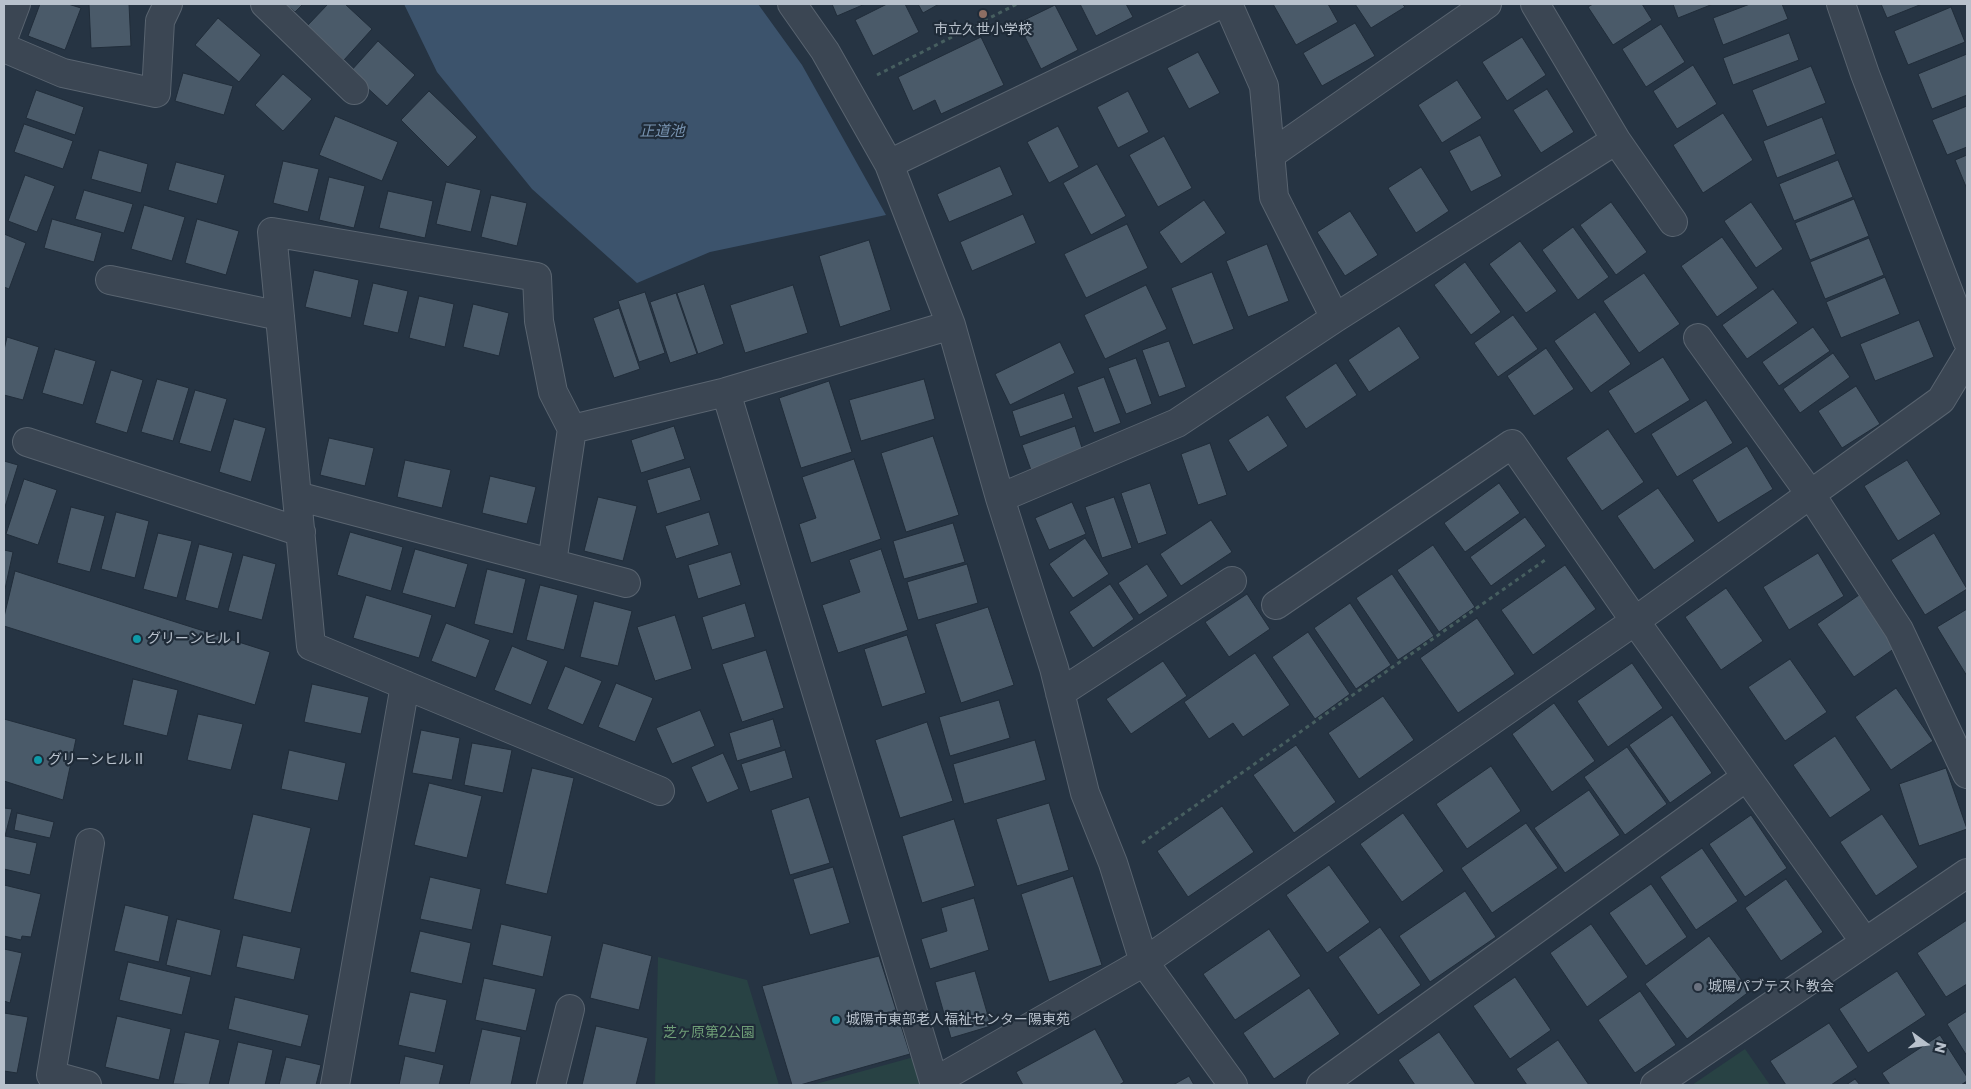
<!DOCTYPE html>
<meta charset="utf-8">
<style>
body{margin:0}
#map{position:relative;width:1971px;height:1089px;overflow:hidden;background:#263443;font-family:Poppins,sans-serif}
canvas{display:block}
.frame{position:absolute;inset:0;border:5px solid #b8c1cc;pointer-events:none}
.north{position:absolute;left:1901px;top:1019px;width:50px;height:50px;-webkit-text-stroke:4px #1f2b38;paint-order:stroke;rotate:104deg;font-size:14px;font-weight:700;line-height:20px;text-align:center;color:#b8c1cc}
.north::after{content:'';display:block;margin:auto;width:18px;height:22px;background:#b8c1cc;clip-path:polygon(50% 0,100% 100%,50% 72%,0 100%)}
</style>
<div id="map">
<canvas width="1971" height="1089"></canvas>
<div class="frame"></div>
<div class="north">N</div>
</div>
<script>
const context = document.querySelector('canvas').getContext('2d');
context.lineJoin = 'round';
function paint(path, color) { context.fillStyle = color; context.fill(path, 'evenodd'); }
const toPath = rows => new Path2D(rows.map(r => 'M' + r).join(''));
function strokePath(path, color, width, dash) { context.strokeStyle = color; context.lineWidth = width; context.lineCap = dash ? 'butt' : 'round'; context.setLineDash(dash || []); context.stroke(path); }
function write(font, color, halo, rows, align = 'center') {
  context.font = font + ' Poppins,"Noto Sans JP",sans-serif'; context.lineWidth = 4.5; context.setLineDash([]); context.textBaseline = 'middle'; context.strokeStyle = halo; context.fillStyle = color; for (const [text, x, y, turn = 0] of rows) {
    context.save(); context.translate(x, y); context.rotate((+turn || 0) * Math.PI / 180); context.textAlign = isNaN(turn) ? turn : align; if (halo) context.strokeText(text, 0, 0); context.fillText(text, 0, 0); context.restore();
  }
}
const green = toPath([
 [658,957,747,980,779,1085,655,1085],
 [1745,1049,1770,1085,1692,1085],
 [914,1057,923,1085,812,1085]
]);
const water = toPath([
 [404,4,758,4,802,65,886,215,710,252,637,283,532,189,437,72]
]);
const building = toPath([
 [40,4,68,4,81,8,65,50,28,36,40,4],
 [89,4,129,4,131,46,91,48,89,4],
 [285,4,303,4,295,12,285,4],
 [328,4,345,4,372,29,344,60,307,26,328,4],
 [832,4,865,4,837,16,832,4],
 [887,4,905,4,919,32,873,56,855,20,887,4],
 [918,4,939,4,923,13,918,4],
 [1080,4,1126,4,1133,17,1096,36,1080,4],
 [1273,4,1328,4,1338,22,1296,45,1273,4],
 [1355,4,1402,4,1405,7,1371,28,1355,4],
 [1593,4,1642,4,1652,20,1613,45,1588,7,1593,4],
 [1673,4,1713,4,1678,18,1673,4],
 [1750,4,1782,4,1788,19,1723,45,1713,18,1750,4],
 [1881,4,1922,4,1887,18,1881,4],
 [1055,5,1078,50,1041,69,1018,23,1055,5],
 [1951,7,1965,42,1908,65,1894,31,1951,7],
 [218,18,261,55,239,82,195,45,218,18],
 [1355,23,1375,56,1322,86,1303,53,1355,23],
 [1661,24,1685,62,1646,87,1622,49,1661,24],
 [1789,33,1799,60,1733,85,1723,58,1789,33],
 [981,37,1004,85,941,114,935,100,913,111,898,77,981,37],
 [1522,37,1546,75,1507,101,1482,62,1522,37],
 [378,41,415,75,387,106,350,72,378,41],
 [1198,52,1220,93,1189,109,1167,68,1198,52],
 [1967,54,1967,95,1932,109,1918,74,1967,54],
 [1693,65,1717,104,1677,129,1653,91,1693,65],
 [1811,66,1826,103,1767,127,1752,90,1811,66],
 [183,73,233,86,224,115,175,101,183,73],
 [283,74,312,99,283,131,255,105,283,74],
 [1457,80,1482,118,1442,143,1418,105,1457,80],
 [1547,89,1574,132,1541,153,1513,110,1547,89],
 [36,90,84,107,75,135,26,118,36,90],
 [429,91,477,137,448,167,401,120,429,91],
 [1128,91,1149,132,1118,148,1097,107,1128,91],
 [1967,106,1967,147,1947,155,1932,120,1967,106],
 [1723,113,1753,160,1703,193,1673,145,1723,113],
 [335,116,398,142,382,181,319,155,335,116],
 [1822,117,1836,154,1777,178,1763,141,1822,117],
 [24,124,73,141,63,169,14,152,24,124],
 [1058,126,1079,167,1049,183,1027,142,1058,126],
 [1480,135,1502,176,1471,192,1449,151,1480,135],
 [1164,136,1192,188,1158,207,1129,155,1164,136],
 [99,150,148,164,141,193,91,179,99,150],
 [1967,155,1967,189,1955,160,1967,155],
 [1838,160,1853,197,1794,221,1779,184,1838,160],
 [283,161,319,169,308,212,273,203,283,161],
 [176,162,225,175,217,204,168,190,176,162],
 [1097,164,1126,216,1091,235,1063,183,1097,164],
 [1000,166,1013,195,949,222,937,194,1000,166],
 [1421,167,1449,211,1416,233,1388,188,1421,167],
 [25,175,55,186,37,232,8,221,25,175],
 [329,177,365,186,354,228,319,220,329,177],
 [446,182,481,190,471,232,436,224,446,182],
 [84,190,133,204,124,233,75,219,84,190],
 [388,191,433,201,425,238,379,228,388,191],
 [491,195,527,203,517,246,481,237,491,195],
 [1854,199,1869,236,1810,260,1795,223,1854,199],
 [1204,200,1226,233,1181,264,1159,232,1204,200],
 [1611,202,1647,252,1616,275,1580,225,1611,202],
 [1751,202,1783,249,1756,268,1724,221,1751,202],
 [144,205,185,217,172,261,131,249,144,205],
 [1350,211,1378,255,1345,276,1317,232,1350,211],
 [1023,214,1036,243,972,271,960,242,1023,214],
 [52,219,102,233,94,262,44,248,52,219],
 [197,219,239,231,226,275,185,263,197,219],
 [1127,224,1148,268,1086,298,1064,254,1127,224],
 [1573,227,1609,277,1578,300,1542,250,1573,227],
 [4,234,26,243,9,289,4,287,4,234],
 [1722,237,1758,288,1717,317,1681,266,1722,237],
 [1869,238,1884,275,1825,299,1810,262,1869,238],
 [869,240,891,310,840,327,819,256,869,240],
 [1520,241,1557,291,1526,313,1489,264,1520,241],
 [1267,244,1289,301,1248,317,1226,261,1267,244],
 [1465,262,1501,312,1471,335,1434,285,1465,262],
 [314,270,359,280,351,318,305,307,314,270],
 [1212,272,1234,329,1193,345,1171,288,1212,272],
 [1644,273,1680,324,1639,353,1603,301,1644,273],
 [1885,277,1900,314,1841,338,1826,302,1885,277],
 [373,283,408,291,398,333,363,325,373,283],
 [704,284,724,344,698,354,677,293,704,284],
 [793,285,808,333,745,353,730,305,793,285],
 [1146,285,1167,329,1105,359,1084,315,1146,285],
 [1773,289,1798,323,1747,359,1722,325,1773,289],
 [645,292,665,353,639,362,618,301,645,292],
 [676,293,697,354,670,363,650,302,676,293],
 [419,296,454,304,445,347,409,338,419,296],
 [473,304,509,313,499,356,463,347,473,304],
 [619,308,640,369,614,378,593,318,619,308],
 [1595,312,1631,364,1591,393,1554,341,1595,312],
 [1513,315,1538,349,1498,377,1474,343,1513,315],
 [1919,320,1934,357,1875,381,1860,344,1919,320],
 [1399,326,1420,358,1369,392,1348,360,1399,326],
 [1813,327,1830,351,1779,386,1762,362,1813,327],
 [7,337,39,347,23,400,4,395,4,350,7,337],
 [1169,341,1186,387,1159,397,1142,350,1169,341],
 [1060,342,1075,373,1010,405,995,374,1060,342],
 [1546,348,1574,389,1534,416,1507,376,1546,348],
 [55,349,96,361,83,405,42,393,55,349],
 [1833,353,1850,377,1800,413,1783,389,1833,353],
 [1663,357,1690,400,1635,434,1608,391,1663,357],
 [1136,358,1152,404,1126,414,1108,368,1136,358],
 [1336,363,1357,395,1306,429,1285,397,1336,363],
 [111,370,143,380,127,433,95,423,111,370],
 [1104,377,1121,423,1094,433,1077,387,1104,377],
 [157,379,189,388,173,441,141,432,157,379],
 [924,379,935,419,861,441,849,400,924,379],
 [829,381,852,452,801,468,779,398,829,381],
 [1856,386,1880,424,1842,448,1818,411,1856,386],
 [195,390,227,399,211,452,179,443,195,390],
 [1064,393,1073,418,1020,437,1012,411,1064,393],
 [1706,400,1733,443,1677,477,1651,434,1706,400],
 [1268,415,1288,446,1248,472,1228,440,1268,415],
 [234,419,266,428,251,482,219,472,234,419],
 [674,426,685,459,641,473,631,440,674,426],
 [1075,426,1083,451,1031,470,1022,445,1075,426],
 [1608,429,1644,482,1602,511,1566,458,1608,429],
 [933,436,959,515,906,532,881,453,933,436],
 [329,438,374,448,365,486,320,475,329,438],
 [1210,443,1227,495,1198,505,1181,454,1210,443],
 [1747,446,1773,489,1718,523,1692,480,1747,446],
 [854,459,881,539,811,563,799,524,816,518,802,477,854,459],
 [405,460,451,470,442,508,397,497,405,460],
 [1907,460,1941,514,1898,541,1864,486,1907,460],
 [4,461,18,465,4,510,4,461],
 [690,467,701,500,657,514,647,480,690,467],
 [490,476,536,487,527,524,482,513,490,476],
 [24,479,57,490,38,545,6,534,24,479],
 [1150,483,1167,534,1138,544,1121,493,1150,483],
 [1499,483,1520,513,1465,552,1444,523,1499,483],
 [1658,488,1695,541,1654,570,1617,516,1658,488],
 [598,497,637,506,623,561,584,551,598,497],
 [1114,497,1132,548,1102,558,1085,507,1114,497],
 [1072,502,1086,534,1049,550,1035,518,1072,502],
 [71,507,105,516,90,572,57,563,71,507],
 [116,512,149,521,135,578,101,569,116,512],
 [709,512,719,545,676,559,665,526,709,512],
 [1525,517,1546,546,1491,586,1470,557,1525,517],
 [1211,520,1232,552,1181,586,1160,554,1211,520],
 [953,523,965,562,904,579,893,541,953,523],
 [350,532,403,547,391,591,337,575,350,532],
 [158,533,192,541,177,598,143,589,158,533],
 [1934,533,1967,589,1925,615,1891,560,1934,533],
 [1085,538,1109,574,1073,598,1049,564,1085,538],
 [199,544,233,553,218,609,185,600,199,544],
 [1433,545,1475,607,1439,632,1397,570,1433,545],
 [415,549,468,564,455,608,402,593,415,549],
 [881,549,908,630,838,653,822,605,860,592,849,560,881,549],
 [4,550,13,552,5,589,4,589,4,550],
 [731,552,741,585,698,599,688,565,731,552],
 [1818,553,1844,596,1789,630,1763,587,1818,553],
 [243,555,276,564,262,620,228,611,243,555],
 [967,564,978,603,918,620,907,582,967,564],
 [1147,564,1168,596,1139,615,1118,583,1147,564],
 [1565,565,1596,609,1533,655,1501,610,1565,565],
 [487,569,526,579,513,634,474,624,487,569],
 [15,571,270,652,255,705,4,626,4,617,15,571],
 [1392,574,1434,636,1398,660,1356,598,1392,574],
 [1110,584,1134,619,1093,648,1069,612,1110,584],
 [540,585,578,595,564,650,526,640,540,585],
 [1726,588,1763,641,1721,670,1685,617,1726,588],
 [1247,594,1270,629,1229,657,1205,622,1247,594],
 [366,595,432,615,419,658,353,638,366,595],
 [1859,595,1895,648,1854,677,1817,624,1859,595],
 [594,601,632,611,618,666,580,657,594,601],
 [745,603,755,637,712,650,702,617,745,603],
 [1350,603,1391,665,1356,689,1314,628,1350,603],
 [988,607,1014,685,961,703,935,624,988,607],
 [1967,609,1967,676,1937,627,1967,609],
 [675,615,692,669,655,681,637,627,675,615],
 [1477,618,1515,674,1458,713,1420,658,1477,618],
 [446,623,490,640,476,678,431,661,446,623],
 [1308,632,1350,694,1315,719,1272,657,1308,632],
 [907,635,926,693,882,707,864,649,907,635],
 [512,646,548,661,531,705,494,690,512,646],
 [766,650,784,708,742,722,722,664,766,650],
 [1255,653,1290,705,1243,737,1233,723,1209,739,1184,702,1255,653],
 [1790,659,1827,712,1785,741,1748,687,1790,659],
 [1163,661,1187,696,1131,734,1106,699,1163,661],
 [1632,663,1663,708,1608,747,1577,701,1632,663],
 [565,666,602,681,583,725,547,709,565,666],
 [133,679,178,690,167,736,123,725,133,679],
 [616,683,653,698,635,742,598,727,616,683],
 [312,684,369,697,361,734,304,722,312,684],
 [1896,688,1933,741,1891,770,1855,717,1896,688],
 [1383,696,1414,740,1359,779,1328,733,1383,696],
 [999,700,1010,738,950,756,939,717,999,700],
 [1554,703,1595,761,1552,792,1512,734,1554,703],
 [700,710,715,746,672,764,656,728,700,710],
 [198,714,243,724,231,770,187,760,198,714],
 [1672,715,1712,773,1670,803,1629,745,1672,715],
 [4,719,76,739,63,800,4,781,4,719],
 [773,719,781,747,737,761,729,733,773,719],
 [927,722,953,801,900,818,875,740,927,722],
 [421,730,460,738,452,780,412,773,421,730],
 [1835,736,1871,790,1830,818,1793,765,1835,736],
 [1035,740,1046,780,964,804,953,764,1035,740],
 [472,743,512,750,503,793,464,785,472,743],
 [1296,745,1336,802,1294,833,1253,775,1296,745],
 [1627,747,1667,804,1625,835,1584,777,1627,747],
 [289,750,346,763,338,801,281,789,289,750],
 [785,750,793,778,750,792,741,764,785,750],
 [723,753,739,789,707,803,691,767,723,753],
 [1491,766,1521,811,1467,849,1436,804,1491,766],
 [532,768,574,778,547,894,505,884,532,768],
 [1946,768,1967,829,1919,846,1899,784,1946,768],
 [429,783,482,796,467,858,414,845,429,783],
 [1589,790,1620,835,1565,873,1534,828,1589,790],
 [809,797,830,863,790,875,771,810,809,797],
 [1049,803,1069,870,1017,886,996,819,1049,803],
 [1222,806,1254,852,1188,897,1157,851,1222,806],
 [4,808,12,809,5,836,37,843,30,875,4,869,4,808],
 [17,813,54,822,50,838,14,830,17,813],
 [1403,813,1444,871,1402,902,1360,844,1403,813],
 [253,814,311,828,291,913,233,899,253,814],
 [1882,814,1918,867,1876,896,1840,842,1882,814],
 [1751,815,1787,868,1745,897,1709,844,1751,815],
 [954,819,975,886,922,903,902,836,954,819],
 [1526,823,1558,868,1492,913,1461,868,1526,823],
 [1702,848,1738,901,1696,930,1660,877,1702,848],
 [1329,865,1370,922,1327,953,1286,895,1329,865],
 [833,867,850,923,810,935,793,879,833,867],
 [1073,876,1102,965,1049,982,1021,894,1073,876],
 [430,877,481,889,472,930,420,919,430,877],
 [1786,879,1823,932,1781,961,1745,908,1786,879],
 [1651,884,1687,937,1646,966,1609,913,1651,884],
 [4,885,41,894,31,937,22,936,21,940,4,936,4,885],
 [1465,891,1496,937,1430,982,1399,936,1465,891],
 [974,898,989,950,930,969,921,939,947,931,941,908,974,898],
 [125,905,169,916,159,962,114,951,125,905],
 [177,919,221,930,211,976,166,965,177,919],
 [1967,920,1967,984,1946,997,1917,953,1967,920],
 [501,924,552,936,543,977,492,965,501,924],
 [1591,924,1628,977,1587,1007,1550,953,1591,924],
 [1380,927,1421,985,1378,1015,1338,957,1380,927],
 [1269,929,1301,976,1235,1020,1203,974,1269,929],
 [420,931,471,943,462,984,410,972,420,931],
 [243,935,301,948,294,980,236,967,243,935],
 [1709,936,1750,991,1687,1039,1645,984,1709,936],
 [603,943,652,956,639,1010,590,998,603,943],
 [4,949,22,953,10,1003,4,1001,4,949],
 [879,956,910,1054,800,1085,792,1085,762,986,879,956],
 [128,962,191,977,182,1015,119,1000,128,962],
 [975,971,991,1026,951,1038,935,982,975,971],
 [1897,971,1926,1015,1868,1053,1839,1009,1897,971],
 [1515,977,1551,1030,1510,1059,1473,1006,1515,977],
 [484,978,536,989,526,1031,475,1020,484,978],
 [1309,988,1340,1034,1274,1079,1243,1033,1309,988],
 [1640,991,1676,1045,1635,1073,1598,1020,1640,991],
 [410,992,447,1000,435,1053,398,1045,410,992],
 [235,997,309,1015,301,1047,228,1029,235,997],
 [1967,1011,1967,1056,1947,1024,1967,1011],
 [4,1013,28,1017,17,1073,4,1071,4,1013],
 [117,1016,171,1029,159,1080,105,1067,117,1016],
 [1829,1023,1858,1067,1831,1085,1786,1085,1770,1061,1829,1023],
 [596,1026,648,1038,636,1085,582,1085,596,1026],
 [482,1029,521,1037,511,1085,469,1085,482,1029],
 [1095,1029,1124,1082,1119,1085,1023,1085,1016,1072,1095,1029],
 [185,1032,220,1040,209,1085,173,1084,185,1032],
 [1439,1032,1476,1085,1415,1085,1398,1060,1439,1032],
 [1940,1035,1967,1077,1967,1081,1961,1085,1890,1085,1882,1073,1940,1035],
 [1558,1040,1589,1085,1527,1085,1516,1069,1558,1040],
 [238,1042,273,1050,265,1085,228,1085,238,1042],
 [405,1056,444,1065,439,1085,399,1085,405,1056],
 [286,1057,321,1065,316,1085,279,1085,286,1057],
 [1189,1076,1194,1085,1173,1085,1189,1076],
 [1855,1079,1860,1085,1846,1085,1855,1079]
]);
const path = toPath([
 [877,75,1017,4],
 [1142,843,1548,558]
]);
const minor = toPath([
 [265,4,354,90],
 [792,4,825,51,889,164,951,325,1000,498,1054,668,1085,793,1113,863,1144,962,1233,1085],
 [1228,4,1264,86,1274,197,1335,318],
 [1841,4,1865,74,1967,340],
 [4,36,16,4],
 [4,48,63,73,156,93,160,21,168,4],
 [1616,140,1673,222],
 [1270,155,1487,4],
 [889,164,1221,4],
 [110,280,280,316],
 [1698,338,1811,495,1899,630,1967,774],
 [27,442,301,532],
 [297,496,626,583],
 [1000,498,1177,423,1335,318,1616,140,1535,4],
 [552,563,572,429],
 [1276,605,1512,444,1635,621,1865,942],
 [1060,693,1232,581],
 [660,791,311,646,272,232,537,277,539,321,553,392,572,429,726,392],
 [936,1081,1144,962,1635,621,1941,400,1967,357],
 [87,1085,51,1075,90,843],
 [335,1085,405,685],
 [551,1085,570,1009],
 [935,1085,726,392,951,325],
 [1321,1085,1746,777],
 [1655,1085,1967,873]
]);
const markers = [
 [983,14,5,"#8d6e63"],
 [137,639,5,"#0f9aa8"],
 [38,760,5,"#0f9aa8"],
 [1698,987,5,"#6b7280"],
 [836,1020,5,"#0f9aa8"]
];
const poiNames = [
 ["市立久世小学校",983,30,"center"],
 ["グリーンヒルⅠ",147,639],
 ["グリーンヒルⅡ",48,760],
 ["城陽パブテスト教会",1708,987],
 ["城陽市東部老人福祉センター陽東苑",846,1020]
];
const parkNames = [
 ["芝ヶ原第2公園",709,1033]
];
const waterNames = [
 ["正道池",662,132]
];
paint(green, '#284244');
paint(water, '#3c536c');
paint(building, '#4a5a69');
strokePath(building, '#212d3a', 1);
strokePath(minor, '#596470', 30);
strokePath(path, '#475f60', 3, [4, 4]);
strokePath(minor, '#3b4653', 28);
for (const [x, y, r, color] of markers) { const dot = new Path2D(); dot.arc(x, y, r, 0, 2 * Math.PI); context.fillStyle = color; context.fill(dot); strokePath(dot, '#1f2b38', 2); }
write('14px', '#b8c1cc', '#1f2b38', poiNames, 'left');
write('14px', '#6f9e77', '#1f2b38', parkNames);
write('italic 15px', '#7893b0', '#1f2b38', waterNames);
</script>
